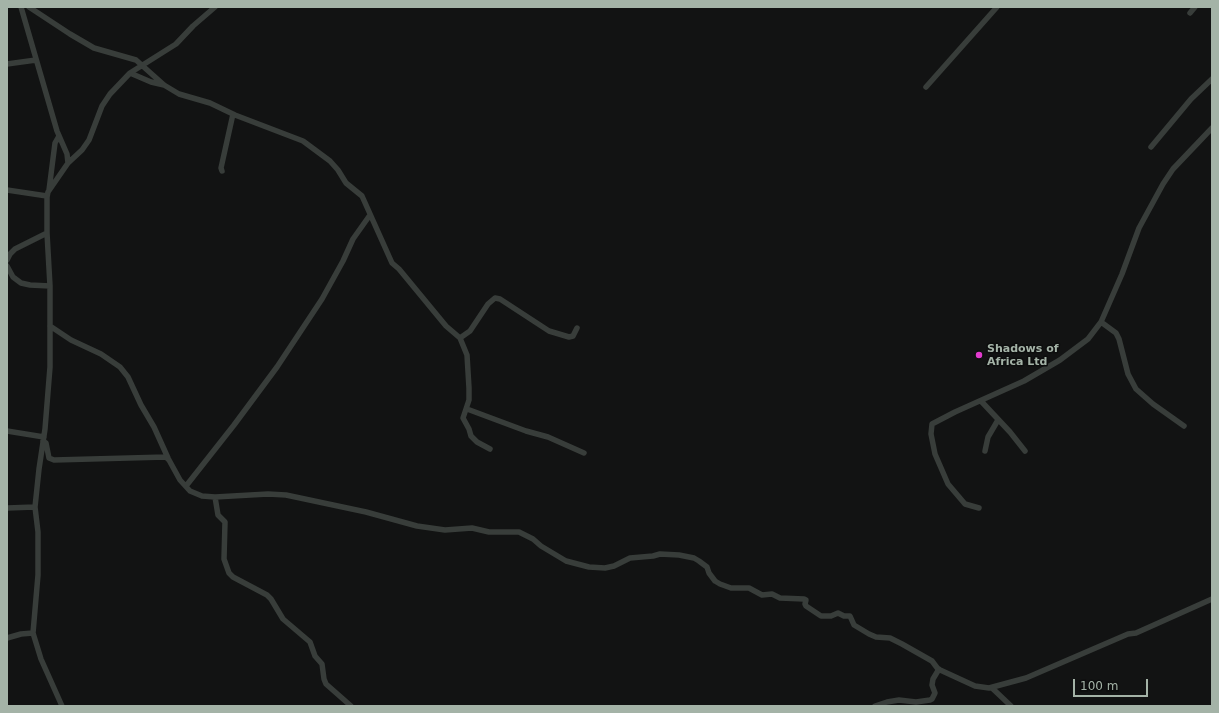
<!DOCTYPE html>
<style>
body{margin:0}
#map{position:relative;width:1219px;height:713px;overflow:hidden;background:#121313;font-family:"DejaVu Sans",sans-serif}
canvas{display:block}
.frame{position:absolute;inset:0;border:8px solid #a4b3a7;pointer-events:none}
.scale{position:absolute;left:1073px;top:679px;width:75px;height:18px;box-sizing:border-box;border:2px solid #a4b3a7;border-top:0;padding-left:5px;font-size:12px;line-height:14px;white-space:nowrap;color:#a4b3a7;-webkit-text-stroke:3px #0d0e0e;paint-order:stroke}
</style>
<div id="map">
<canvas width="1219" height="713"></canvas>
<div class="frame"></div>
<div class="scale">100 m</div>
</div>
<script>
const context = document.querySelector('canvas').getContext('2d');
context.lineJoin = 'round';
const toPath = rows => new Path2D(rows.map(r => 'M' + r).join(''));
function strokePath(path, color, width, dash) { context.strokeStyle = color; context.lineWidth = width; context.lineCap = dash ? 'butt' : 'round'; context.setLineDash(dash || []); context.stroke(path); }
function write(font, color, halo, rows, align = 'center') {
  context.font = font + ' "DejaVu Sans",sans-serif'; context.lineWidth = 3; context.setLineDash([]); context.textBaseline = 'middle'; context.strokeStyle = halo; context.fillStyle = color; for (const [text, x, y, turn = 0] of rows) {
    context.save(); context.translate(x, y); context.rotate((+turn || 0) * Math.PI / 180); context.textAlign = isNaN(turn) ? turn : align; if (halo) context.strokeText(text, 0, 0); context.fillText(text, 0, 0); context.restore();
  }
}
const street = toPath([
 [21,7,57,131,67,154,68,163,48,192,47,197,47,233,50,286,50,367,45,429,39,469,35,507,38,532,38,575,33,633,41,659,62,706],
 [29,7,70,34,94,48,136,60,164,85,179,94,210,103,235,115,303,141,330,161,338,170,346,183,362,196,392,263,399,269,446,326,460,338,467,355,469,388,469,400,463,418,469,429,471,436,477,442,490,449],
 [1190,13,1195,7],
 [7,64,36,60],
 [130,73,151,82,164,85],
 [926,87,997,7],
 [1151,147,1191,99,1212,79],
 [68,163,82,150,89,140,102,106,110,94,130,73,176,44,193,26,215,7],
 [222,171,221,168,233,114],
 [7,190,47,196],
 [49,190,55,143,59,136],
 [7,260,10,254,15,249,47,233],
 [7,266,13,277,21,283,30,285,50,286],
 [1101,322,1116,333,1119,339,1128,374,1136,389,1153,404,1184,426],
 [50,326,71,340,101,354,120,367,128,377,141,405,154,427,168,458],
 [460,338,470,331,488,304,495,298,500,299,549,331,569,337,573,336,577,328],
 [981,401,1010,432,1025,451],
 [467,409,526,431,548,437,584,453],
 [7,431,44,437],
 [43,441,46,443,49,458,54,460,166,457,169,460,180,480,190,491,202,496,215,497,268,494,286,495,366,512,417,526,445,530,472,528,489,532,519,532,533,539,541,546,566,561,589,567,605,568,614,566,630,558,653,556,660,554,679,555,694,558,699,561,707,567,709,573,715,581,720,584,731,588,749,588,762,595,772,594,780,598,804,599,806,600,805,604,806,606,821,616,831,616,838,613,844,616,850,616,854,625,869,634,876,637,890,638,902,644,932,661,938,669,975,686,989,688,1026,678,1128,634,1136,633,1212,599],
 [985,451,988,437,998,420],
 [186,486,234,425,277,367,322,299,343,261,353,239,370,215],
 [215,497,218,515,225,522,224,559,229,573,233,577,267,595,271,599,283,619,310,642,315,656,322,664,324,679,326,684,351,706],
 [7,508,35,507],
 [979,508,965,504,948,484,935,454,931,434,932,424,955,412,1024,381,1060,360,1088,339,1101,322,1122,274,1139,228,1163,184,1173,169,1212,128],
 [7,638,21,634,33,633],
 [992,688,1011,706],
 [875,706,887,702,899,700,916,702,930,700,932,699,935,693,932,685,933,679,939,669]
]);
const markers = [
 [979,355,4,"#e23bce"]
];
const poiNames = [
 ["Shadows of",987,349],
 ["Africa Ltd",987,362]
];
strokePath(street, '#383d3a', 5.5);
for (const [x, y, r, color] of markers) { const dot = new Path2D(); dot.arc(x, y, r, 0, 2 * Math.PI); context.fillStyle = color; context.fill(dot); strokePath(dot, '#0d0e0e', 1.5); }
write('bold 11px', '#a4b3a7', '#0d0e0e', poiNames, 'left');
</script>
